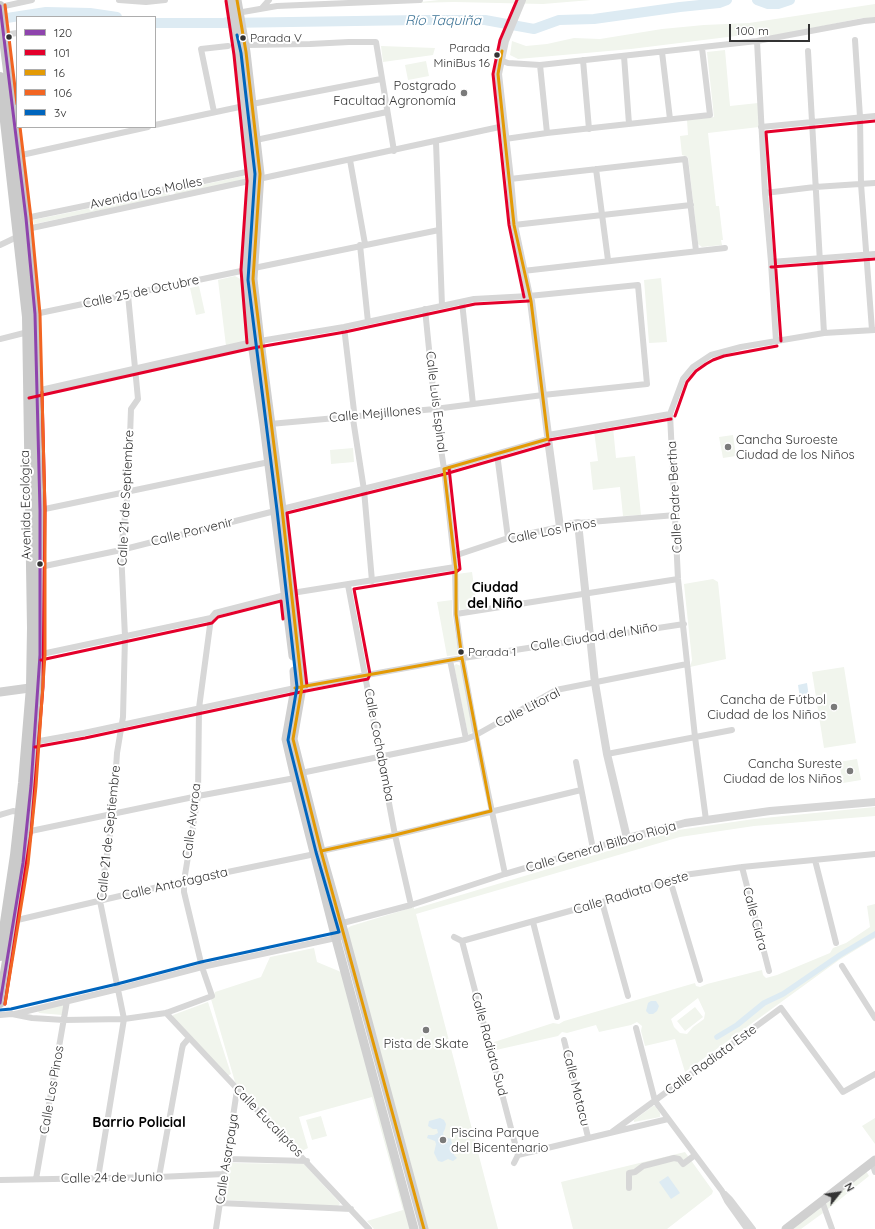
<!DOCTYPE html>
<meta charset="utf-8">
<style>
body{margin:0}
#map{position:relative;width:875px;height:1229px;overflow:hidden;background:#fff;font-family:Quicksand,sans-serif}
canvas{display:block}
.legend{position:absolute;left:16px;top:16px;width:140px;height:112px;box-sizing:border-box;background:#fff;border:1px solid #adadad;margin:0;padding:5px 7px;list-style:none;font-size:12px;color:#333}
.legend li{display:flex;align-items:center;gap:8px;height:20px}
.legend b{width:20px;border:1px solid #adadad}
.north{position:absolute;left:819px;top:1173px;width:40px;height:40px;-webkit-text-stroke:3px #fff;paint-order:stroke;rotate:60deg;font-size:11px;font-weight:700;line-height:16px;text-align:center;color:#333}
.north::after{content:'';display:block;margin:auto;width:14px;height:18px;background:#333;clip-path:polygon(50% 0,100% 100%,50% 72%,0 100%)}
.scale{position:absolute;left:729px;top:24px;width:81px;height:18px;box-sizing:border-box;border:2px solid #333;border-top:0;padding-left:5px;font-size:12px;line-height:14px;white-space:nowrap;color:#333;-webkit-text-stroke:3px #fff;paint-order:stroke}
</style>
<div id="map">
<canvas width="875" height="1229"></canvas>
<ul class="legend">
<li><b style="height:5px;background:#8e44ad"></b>120</li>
<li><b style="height:5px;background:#e4002b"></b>101</li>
<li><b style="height:5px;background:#e39a05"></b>16</li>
<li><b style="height:5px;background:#f26522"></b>106</li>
<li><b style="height:5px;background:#0065bd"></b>3v</li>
</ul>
<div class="north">N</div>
<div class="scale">100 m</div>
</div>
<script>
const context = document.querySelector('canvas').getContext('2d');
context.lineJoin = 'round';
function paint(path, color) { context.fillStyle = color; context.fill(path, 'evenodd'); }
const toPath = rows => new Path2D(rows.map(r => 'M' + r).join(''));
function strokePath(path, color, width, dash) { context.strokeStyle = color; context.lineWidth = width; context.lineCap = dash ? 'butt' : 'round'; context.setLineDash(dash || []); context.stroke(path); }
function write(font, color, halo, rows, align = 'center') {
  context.font = font + ' Quicksand,sans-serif'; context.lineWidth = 4; context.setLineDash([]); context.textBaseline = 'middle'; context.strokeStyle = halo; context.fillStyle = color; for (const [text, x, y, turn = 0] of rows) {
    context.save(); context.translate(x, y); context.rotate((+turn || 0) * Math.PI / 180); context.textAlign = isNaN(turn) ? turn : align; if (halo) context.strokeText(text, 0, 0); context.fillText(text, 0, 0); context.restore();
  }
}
const green = toPath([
 [439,0,591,0,543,4,454,2,411,3],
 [875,4,875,18,862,18,768,37,752,34,631,49,518,59,510,55,512,41,526,46,547,44,574,38,600,39,662,29,704,25,749,23],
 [381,46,435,48,433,55,383,62],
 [725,50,730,106,758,103,759,127,708,133,716,206,719,206,723,240,721,240,722,245,702,247,698,244,688,157,682,155,680,136,688,135,687,120,714,117,707,52],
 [426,61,429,76,408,80,405,65],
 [243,176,247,178,247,180,175,195,174,191],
 [169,192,170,196,34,224,33,220],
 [235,276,242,280,247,337,246,340,243,342,226,346,218,280],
 [661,278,667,342,649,343,644,280],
 [199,286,205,313,196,315,190,288],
 [613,427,616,458,635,456,641,515,623,516,620,487,593,490,590,462,598,461,594,431],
 [733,435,736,456,723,458,719,437],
 [353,448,354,462,331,464,330,450],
 [472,572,477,607,460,610,457,574],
 [713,579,718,582,726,659,690,667,692,660,684,584],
 [452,600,452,614,459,655,447,656,437,602],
 [456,664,461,666,473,731,469,735,468,734,454,666],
 [844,667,856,743,824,748,812,672],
 [857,759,861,780,843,783,839,762],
 [875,807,875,816,754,826,680,837,416,914,498,1229,426,1229,347,930,348,928,351,926,414,907,414,909,678,830,754,819],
 [875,904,875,938,839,960,685,1072,675,1039,645,1046,641,1031,642,1026,637,1022,631,1025,599,1032,596,1025,567,1033,562,1032,558,1036,496,1050,494,1042,553,1023,559,1024,564,1021,695,983,696,986,700,987,707,984,762,970,763,975,766,978,777,975,830,953,833,948,846,943,870,927,867,906],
 [698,998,705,1013,704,1019,693,1027,687,1034,680,1033,674,1027,671,1019],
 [314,948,317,962,341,972,411,1229,374,1229,367,1221,403,1210,372,1097,299,1117,308,1148,300,1152,235,1082,211,999,213,998,215,992,261,977,270,957],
 [208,1002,231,1074,227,1076,173,1017,173,1015],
 [64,1004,62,1015,39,1013,38,1011],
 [695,1007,703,1017,685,1031,677,1021],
 [653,1106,655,1106,660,1113,660,1117,634,1122,634,1120],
 [321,1116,327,1136,312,1140,306,1120],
 [875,1118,875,1144,862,1126],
 [685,1152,713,1191,712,1194,667,1229,573,1229,561,1182],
 [231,1163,304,1164,339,1202,340,1204,338,1206,227,1200,224,1196,229,1166],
 [866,1171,869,1176,828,1209,826,1204],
 [821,1206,823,1213,801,1229,793,1229]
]);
const water = toPath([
 [807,683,810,704,801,705,798,685],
 [651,1001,656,1001,659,1006,657,1011,653,1014,649,1014,646,1011,648,1003],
 [440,1118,444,1120,446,1124,445,1129,443,1133,444,1137,451,1139,454,1155,457,1158,453,1161,448,1159,442,1162,438,1161,434,1153,436,1144,435,1141,427,1138,428,1135,434,1135,438,1133,437,1129,433,1129,428,1126,429,1121],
 [668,1176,680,1193,671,1199,659,1182]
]);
const canal = toPath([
 [226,23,226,20],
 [717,1037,737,1025,764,1003,783,994,840,955,875,934]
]);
const river = toPath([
 [757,0,768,4,778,4,790,0],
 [0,19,46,12,90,13,117,17],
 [155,23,226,23,420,20,485,20,534,29,559,20,594,19,680,7,719,3,727,0]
]);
const minor = toPath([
 [119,0,146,2,165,0],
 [0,7,32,0],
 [262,8,269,0],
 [237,13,277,6,420,0],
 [4,35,17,33],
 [855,40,860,117,861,184,872,330],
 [757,41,765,193,771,262,776,341],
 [245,45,310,44,349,42,376,42,394,151],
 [808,51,824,333],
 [662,52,670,119],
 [624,56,629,124],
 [500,60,508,63,540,65,757,41,864,21,875,20],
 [583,60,589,129],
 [540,65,547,133],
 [252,104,381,79],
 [214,112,201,49,228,46],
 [155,125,244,106],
 [761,127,875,116],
 [505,139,547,133,710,115,702,48],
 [256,140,387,112],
 [436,142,442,306],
 [17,156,148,127],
 [350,160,365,244],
 [596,169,608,260],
 [510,179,685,159,696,251],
 [765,193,815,187,875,183],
 [26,218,171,188,251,171,253,172],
 [514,225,691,205],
 [27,229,504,126],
 [0,245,19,236],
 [360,245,368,322],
 [771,262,875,254],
 [254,268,439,230],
 [523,271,725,248],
 [462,302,473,404],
 [425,309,435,409,444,469,455,567,456,614,462,658,476,735,505,874],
 [35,314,246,270],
 [344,327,354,411,353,419,364,490,372,581],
 [0,339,28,332],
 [260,341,344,327,474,299,529,296,638,285,647,384,543,395,435,409,270,424],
 [497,454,508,538],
 [282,509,444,469,548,439,548,435,670,414],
 [40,510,269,462],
 [578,523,676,515],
 [454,556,508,538,560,527],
 [40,567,121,550,275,511],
 [348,585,395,835,411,905],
 [292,593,455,567],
 [456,614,678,579],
 [37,655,211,618,215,613,285,595],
 [450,660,466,739],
 [34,742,84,733,295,688,450,660,684,624],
 [607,754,732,730],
 [576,762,593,849],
 [301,773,466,739,476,735,556,690,687,664],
 [0,815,13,811,20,812],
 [706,820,695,737,678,579,670,414,683,379,693,367,711,355,741,347,824,333,875,330],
 [26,832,198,796,295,778],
 [321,851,395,835,581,790],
 [815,860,836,943],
 [742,867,769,971],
 [670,880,700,980],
 [602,902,628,996],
 [13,921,184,881,315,854],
 [533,922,557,1017],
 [339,924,411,905,505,874,627,838],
 [454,937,462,941,518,1155],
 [462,941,602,902,684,875,742,867,875,854],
 [842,966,875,1018],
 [166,1013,369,1229],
 [15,1014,118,989,202,967,345,936],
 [0,1015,12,1014,32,1018,64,1020,124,1019,166,1013,212,996,202,967,184,892,184,881,198,796,199,708,211,618],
 [636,1028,655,1101,722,1191,727,1201,747,1229],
 [564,1040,588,1137],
 [612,1132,781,1008,843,1092,875,1074],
 [227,1159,307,1161],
 [872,1162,875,1172],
 [514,1163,518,1155,668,1119],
 [159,1177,182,1049,183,1045,189,1038],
 [98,1178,124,1019,100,901,113,814,117,753,123,717,125,637,121,550,128,491,131,409,138,399,128,295],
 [36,1179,67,1001],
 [0,1180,159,1177,224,1174],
 [629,1188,629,1173,635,1172,643,1166,674,1158,679,1159,683,1164,695,1155],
 [725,1194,730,1199,753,1229],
 [822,1201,832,1229],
 [220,1203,351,1209],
 [216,1229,237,1090]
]);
const tertiary = toPath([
 [522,0,505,41,498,74,510,179,514,225,529,296,531,301,548,435],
 [32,393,257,342],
 [548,439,560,527,578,523,595,683,607,754,627,838,685,823,770,811,875,802]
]);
const secondary = toPath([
 [231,0,239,54,252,181,246,270,251,336,264,425,293,656],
 [237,0,246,52,260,174,253,279,260,341,282,509,302,687,293,739,321,851,345,936,424,1229],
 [294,671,295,688,286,739,295,778,336,939,414,1229],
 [0,692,37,687],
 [786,1229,875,1160]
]);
const primary = toPath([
 [0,6,26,218,35,314,40,510,40,655,31,786,23,863,0,1003],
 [0,77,27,317,32,628,31,687,23,783,15,855,0,956]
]);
const bus1 = toPath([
 [0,6,26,218,35,314,40,510,40,655,31,786,23,863,0,1003]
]);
const bus2 = toPath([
 [517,0,500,40,493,74,509,225,524,297],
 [226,1,234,55,247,181,241,270,247,343],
 [771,267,875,259],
 [781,341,766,132,875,121],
 [29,398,253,348,345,332,475,304,529,301],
 [675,416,687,382,696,371,706,364,713,360,724,356,777,346],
 [549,440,671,419],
 [41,660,212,623,218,617,281,601,283,619],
 [307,686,287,513,445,474,549,444],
 [35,747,85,738,296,693,368,679,370,674,354,589,456,572,460,569,449,468],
 [5,1004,31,833,43,687,45,510,42,392]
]);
const bus3 = toPath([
 [237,0,246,52,260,174,253,279,282,509,302,687,293,739,321,851,424,1229],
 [502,51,498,74,514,225,531,301,548,439],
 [444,469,548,439],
 [295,688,462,658],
 [321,851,395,835,491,811,462,658,456,614,456,571,444,469]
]);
const bus4 = toPath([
 [5,5,17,104],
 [5,1004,28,864,36,786,45,655,45,510,40,314,31,218,20,127]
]);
const bus5 = toPath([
 [0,1010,11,1009,117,984,201,962,339,932,316,852,288,740,297,687,277,510,248,280,255,174,241,53,237,35]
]);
const markers = [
 [9,37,3.5,"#333"],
 [243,38,3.5,"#333"],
 [497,55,3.5,"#333"],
 [464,93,4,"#7a7a7a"],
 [728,447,4,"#7a7a7a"],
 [40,564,3.5,"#333"],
 [461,652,3.5,"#333"],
 [834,707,4,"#7a7a7a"],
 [850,771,4,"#7a7a7a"],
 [426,1030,4,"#7a7a7a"],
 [443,1140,4,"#7a7a7a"]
];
const busNames = [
 ["Parada V",250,38],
 ["Parada",490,48,"right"],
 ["MiniBus 16",490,63,"right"],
 ["Parada 1",468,652]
];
const poiNames = [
 ["Postgrado",456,86],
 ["Facultad Agronomía",456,101],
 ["Cancha Suroeste",736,440,"left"],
 ["Ciudad de los Niños",736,455,"left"],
 ["Cancha de Fútbol",826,700],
 ["Ciudad de los Niños",826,715],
 ["Cancha Sureste",842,764],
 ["Ciudad de los Niños",842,779],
 ["Pista de Skate",426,1044,"center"],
 ["Piscina Parque",451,1133,"left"],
 ["del Bicentenario",451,1148,"left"]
];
const streetNames = [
 ["Avenida Los Molles",146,193,-12],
 ["Calle 25 de Octubre",141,292,-12],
 ["Calle Luis Espinal",436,402,83],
 ["Calle Mejillones",375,414,-5],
 ["Calle Padre Bertha",675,497,-93],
 ["Calle 21 de Septiembre",126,498,-87],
 ["Avenida Ecológica",26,505,-91],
 ["Calle Los Pinos",552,531,-11],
 ["Calle Porvenir",192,532,-14],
 ["Calle Ciudad del Niño",594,637,-9],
 ["Calle Litoral",528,708,-27],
 ["Calle Cochabamba",379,745,79],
 ["Calle Avaroa",192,821,-83],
 ["Calle 21 de Septiembre",109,833,-84],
 ["Calle General Bilbao Rioja",601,847,-16],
 ["Calle Antofagasta",175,884,-13],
 ["Calle Radiata Oeste",631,893,-17],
 ["Calle Cidra",755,919,75],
 ["Calle Radiata Sud",489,1044,75],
 ["Calle Radiata Este",711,1060,-36],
 ["Calle Motacu",576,1088,76],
 ["Calle Los Pinos",52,1090,-80],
 ["Calle Eucaliptos",268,1121,46],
 ["Calle Asarpaya",227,1159,-81],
 ["Calle 24 de Junio",112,1178,-1]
];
const waterNames = [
 ["Río Taquiña",443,21]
];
const neighbourhoodNames = [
 ["Ciudad",495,588],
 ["del Niño",495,604],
 ["Barrio Policial",139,1123]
];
paint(green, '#f1f5ed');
paint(water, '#ddebf3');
strokePath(canal, '#ddebf3', 5.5);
strokePath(river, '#ddebf3', 10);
strokePath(minor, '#d7d7d7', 6);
strokePath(tertiary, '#d7d7d7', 8);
strokePath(secondary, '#d0d0d0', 9);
strokePath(primary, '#cacaca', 10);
strokePath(bus1, '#8e44ad', 3);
strokePath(bus2, '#e4002b', 3);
strokePath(bus3, '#e39a05', 3);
strokePath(bus4, '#f26522', 3);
strokePath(bus5, '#0065bd', 3);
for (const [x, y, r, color] of markers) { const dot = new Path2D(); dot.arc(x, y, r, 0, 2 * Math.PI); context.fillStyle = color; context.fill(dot); strokePath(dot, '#fff', 1.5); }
write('12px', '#333', '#fff', busNames, 'left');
write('13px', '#333', '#fff', poiNames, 'right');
write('13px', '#333', '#fff', streetNames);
write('italic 14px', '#3f7597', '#fff', waterNames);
write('bold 14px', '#000', '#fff', neighbourhoodNames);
</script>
